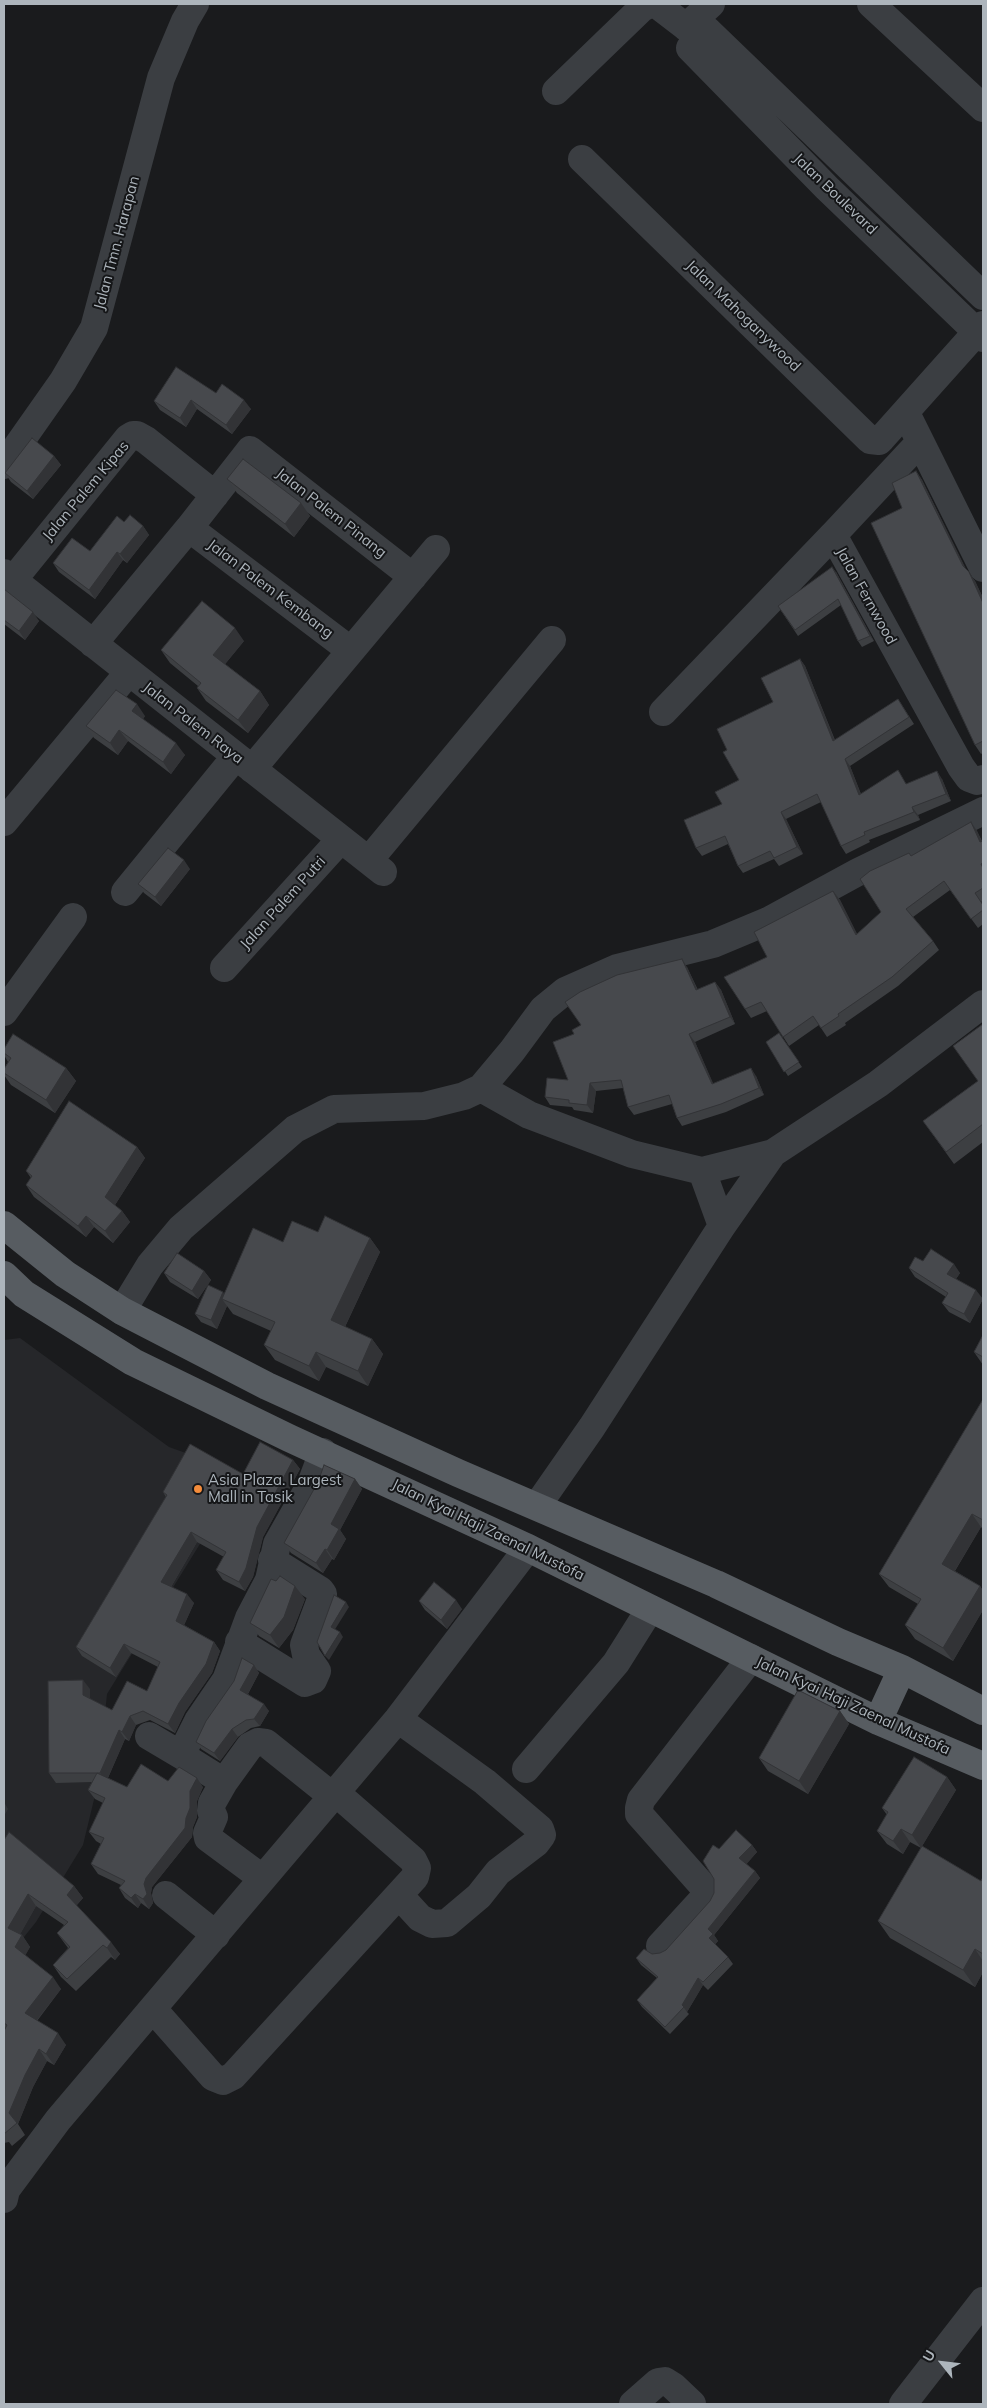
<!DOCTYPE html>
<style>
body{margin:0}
#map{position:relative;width:987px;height:2408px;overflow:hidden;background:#1a1b1d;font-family:Mulish,sans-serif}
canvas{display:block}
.frame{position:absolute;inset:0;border:5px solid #adb5bc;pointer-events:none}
.north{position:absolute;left:917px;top:2338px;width:50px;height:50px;-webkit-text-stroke:4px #151618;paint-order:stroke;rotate:299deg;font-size:14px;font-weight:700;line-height:20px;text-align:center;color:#adb5bc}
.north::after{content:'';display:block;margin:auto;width:18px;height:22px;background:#adb5bc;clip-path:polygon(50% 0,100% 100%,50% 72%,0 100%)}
</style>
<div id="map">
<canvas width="987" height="2408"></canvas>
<div class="frame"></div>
<div class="north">U</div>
</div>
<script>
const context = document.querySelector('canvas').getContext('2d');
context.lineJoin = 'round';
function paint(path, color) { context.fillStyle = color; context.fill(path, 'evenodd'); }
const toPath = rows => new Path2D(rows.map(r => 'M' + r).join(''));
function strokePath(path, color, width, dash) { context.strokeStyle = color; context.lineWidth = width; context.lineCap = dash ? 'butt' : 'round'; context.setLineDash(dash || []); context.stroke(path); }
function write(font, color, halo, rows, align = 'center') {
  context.font = font + ' Mulish,sans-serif'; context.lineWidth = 4; context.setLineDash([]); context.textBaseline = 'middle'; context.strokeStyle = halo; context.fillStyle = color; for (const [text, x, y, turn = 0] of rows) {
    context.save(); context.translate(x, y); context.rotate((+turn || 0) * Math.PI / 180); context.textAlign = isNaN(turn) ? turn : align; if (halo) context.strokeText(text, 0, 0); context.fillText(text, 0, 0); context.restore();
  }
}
const built = toPath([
 [20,1338,169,1447,250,1476,208,1531,107,1694,98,1783,83,1845,36,1922,4,1962,4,1340]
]);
const minor = toPath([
 [656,4,686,27,707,30],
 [871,4,983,108],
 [686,27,711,4],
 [707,30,983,296],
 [690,48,827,188,983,338],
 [556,91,642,8,650,4],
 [582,159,870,440,879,441,882,438,983,325],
 [906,413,983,568],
 [4,465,63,381,94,328,161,78,185,21,195,4],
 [189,528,350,650],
 [833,535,920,442],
 [4,573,383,872],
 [13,580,128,438,133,435,137,435,146,440,215,495],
 [93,644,189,528,250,450,413,577],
 [663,712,833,535,961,767,969,778,977,781,983,779],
 [252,769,436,549],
 [4,822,129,672],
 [369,860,552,640],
 [125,892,236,756],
 [224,968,341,839],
 [4,1012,73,917],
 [481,1088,529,1115,632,1154,702,1171,773,1153,878,1084,983,1004],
 [702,1171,722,1226],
 [122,1311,150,1265,181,1228,295,1129,334,1109,424,1106,464,1096,481,1088,512,1051,543,1009,565,991,617,968,713,944,768,921,858,872,983,811],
 [537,1506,592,1427,722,1226,773,1153],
 [239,1642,305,1683,313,1680,317,1671,306,1655,304,1645,323,1594,320,1590,272,1560],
 [398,1719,485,1782,540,1829,542,1835,536,1843,498,1872,479,1896,447,1923,432,1924,420,1918,399,1895],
 [149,1736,181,1755,198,1721,226,1680,249,1618,269,1580,277,1544,311,1484,323,1452],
 [181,1755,224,1782],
 [526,1769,616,1663,650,1609],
 [262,1878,208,1838,207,1833,214,1817,211,1811,212,1803,224,1782,250,1746,258,1742,266,1743,332,1796],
 [166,1895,216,1935],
 [660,1946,704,1898,705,1892,702,1885,639,1814,639,1808,641,1800,751,1658],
 [153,2009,213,2077,223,2081,233,2076,415,1877,417,1868,413,1860,335,1792],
 [4,2199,6,2190,58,2120,398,1719,528,1548],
 [633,2404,658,2382,665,2381,673,2386,692,2404],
 [903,2404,983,2301]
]);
const major = toPath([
 [4,1225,65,1274,122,1311,267,1386,458,1473,716,1584,838,1642,902,1669,983,1711],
 [4,1275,24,1294,133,1362,289,1438,528,1548,878,1721,983,1766],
 [878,1721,902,1669]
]);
const wall = toPath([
 [216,393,251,409,232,434,197,409,186,427,160,410,154,401],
 [54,456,61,465,33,499,11,482,5,473],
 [916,471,922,480,966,570,975,581,983,598,983,753,981,754,975,745,902,508],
 [227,479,301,503,310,516,294,537,237,493],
 [124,522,143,526,149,535,127,563,123,560,95,599,59,572,53,563,90,551],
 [836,572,874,641,862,647,858,641,841,605,798,636,778,606],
 [4,589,39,621,25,640,4,624],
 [244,641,225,664,260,691,269,705,248,733,206,701,197,688,198,686,170,663,161,650],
 [800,659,805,666,835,740,898,699,914,724,850,766,861,794,907,784,942,779,951,801,918,815,920,820,869,840,870,842,846,854,841,846,821,802,786,819,803,854,779,866,774,859,743,873,738,866,728,844,702,856,696,848,722,804,739,780,727,750,773,702],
 [145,716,143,719,185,755,171,774,128,741,118,755,94,738,86,726],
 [971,822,977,831,982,841,983,841,983,901,981,902,983,905,983,924,978,928,950,890,913,917,933,941,939,950,898,986,845,1023,846,1025,827,1037,819,1025,789,1046,767,1011,751,1018,745,1009,767,957,833,891,840,900,857,934,881,912,911,856],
 [190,869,161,906,144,893,138,884],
 [687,967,698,990,715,982,721,990,735,1024,695,1042,713,1084,756,1076,764,1095,726,1112,682,1126,677,1118,672,1104,634,1115,628,1107,623,1088,596,1091,593,1113,574,1110,572,1107,550,1105,545,1097,568,1080,574,1034],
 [983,1024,983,1142,954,1164,923,1121,978,1081],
 [779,1033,802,1067,788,1076,766,1042],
 [4,1049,66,1068,76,1081,55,1113,11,1085,4,1075,4,1069,8,1062,4,1055],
 [137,1147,145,1158,115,1205,122,1211,130,1222,113,1243,94,1227,86,1237,34,1197,26,1185,31,1178,26,1171],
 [318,1232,370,1238,380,1252,345,1327,372,1339,383,1354,368,1386,326,1367,319,1381,275,1360,264,1345,271,1331,233,1314,227,1306,217,1329,201,1322,195,1314,224,1294,283,1242],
 [923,1261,960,1273,956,1279,983,1299,970,1323,949,1312,942,1303,946,1297,915,1277,909,1268],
 [204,1271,211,1280,198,1299,170,1282,164,1273],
 [983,1335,983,1365,974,1352],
 [983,1401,983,1529,981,1527,955,1571,980,1586,983,1591,983,1610,953,1661,915,1639,905,1625,918,1604,889,1587,879,1574],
 [293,1460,300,1469,263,1537,253,1577,245,1591,223,1580,216,1570,224,1557,197,1542,171,1587,194,1603,184,1625,214,1642,220,1651,212,1673,185,1712,175,1733,150,1720,136,1725,129,1741,125,1739,108,1778,127,1787,168,1781,203,1787,197,1801,197,1817,193,1827,192,1837,152,1887,151,1893,153,1903,149,1909,141,1903,138,1908,125,1898,119,1888,121,1885,98,1874,91,1864,101,1844,96,1841,89,1832,103,1803,95,1799,88,1790,92,1782,56,1783,49,1773,90,1689,90,1699,112,1710,147,1691,158,1667,131,1653,116,1677,82,1656,76,1647,166,1497,163,1492,243,1474],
 [355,1479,362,1489,340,1530,346,1539,334,1560,332,1559,323,1573,291,1553,284,1543],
 [305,1599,293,1630,279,1648,259,1636,250,1623],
 [419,1601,462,1609,447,1629,425,1610],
 [254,1665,259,1673,248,1694,269,1711,260,1726,251,1728,238,1737,220,1761,201,1749,196,1742],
 [840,1711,849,1724,808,1794,768,1771,759,1758],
 [947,1777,956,1790,922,1846,981,1881,983,1877,983,1972,975,1987,890,1938,878,1921,921,1848,910,1842,903,1854,887,1844,877,1831,887,1815,882,1808],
 [4,1840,74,1886,83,1898,76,1906,120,1954,115,1960,111,1957,76,1991,61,1977,53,1965,68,1948,57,1933,64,1925,36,1906,20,1934,22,1935,30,1947,25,1955,61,1989,37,2021,66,2045,54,2065,47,2061,33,2087,18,2124,25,2135,12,2146,9,2142,4,2143],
 [752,1845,757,1852,746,1864,755,1871,760,1878,714,1935,718,1941,715,1944,728,1957,733,1964,708,1990,703,1985,687,2012,689,2014,670,2034,642,2007,637,2000,657,1978,641,1965,636,1958,652,1954,660,1953,666,1950,710,1901,714,1893,719,1849]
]);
const shadedWall = toPath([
 [191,400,197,409,186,427,180,418],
 [244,400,251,409,232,434,226,425],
 [54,456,61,465,33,499,27,491],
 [916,471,922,480,969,575,963,566],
 [301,503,310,516,294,537,285,524],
 [143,526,149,535,127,563,120,554],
 [117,552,123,560,95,599,89,590],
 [832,567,836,572,874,641,870,636],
 [969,572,975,581,983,598,983,603],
 [33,612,39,621,25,640,19,631],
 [235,628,244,641,222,668,213,655],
 [800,659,805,666,838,749,833,741],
 [260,691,269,705,248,733,238,720],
 [137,704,145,716,141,723,132,711],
 [119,730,128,741,118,755,110,743],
 [176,743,185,755,171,774,163,762],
 [845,759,850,766,864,803,859,795],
 [937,771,942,779,951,801,946,794],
 [912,807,918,815,920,820,914,812],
 [781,812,786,819,803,854,797,847],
 [971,822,977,831,983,844,980,842],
 [184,860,190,869,161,906,155,897],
 [833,891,840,900,862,944,856,935],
 [682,959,687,967,701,998,696,990],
 [715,982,721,990,735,1024,730,1017],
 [689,1034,695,1042,717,1092,712,1084],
 [66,1068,76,1081,55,1113,46,1100],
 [751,1068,756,1076,764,1095,759,1088],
 [590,1083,596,1091,593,1113,587,1105],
 [137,1147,145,1158,113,1208,105,1197],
 [122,1211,130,1222,113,1243,105,1231],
 [86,1216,94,1227,86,1237,78,1226],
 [370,1238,380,1252,341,1335,331,1320],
 [954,1264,960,1273,953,1283,947,1274],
 [204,1271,211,1280,198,1299,192,1291],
 [976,1290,983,1299,970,1323,964,1314],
 [223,1292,229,1301,222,1299,227,1306,217,1329,211,1320],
 [372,1339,383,1354,368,1386,358,1371],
 [316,1352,326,1367,319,1381,309,1366],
 [293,1460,300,1469,263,1537,253,1577,245,1591,239,1582,257,1527],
 [355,1479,362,1489,340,1530,346,1539,334,1560,327,1550,331,1524],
 [972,1514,981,1527,951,1577,942,1564],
 [191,1532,197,1542,168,1592,161,1582],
 [325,1549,332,1559,323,1573,316,1563],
 [295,1586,305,1599,293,1630,279,1648,270,1635],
 [980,1586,983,1591,983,1610,953,1661,943,1648],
 [187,1594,194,1603,182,1630,176,1621],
 [456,1600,462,1609,447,1629,441,1620],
 [346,1602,349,1607,334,1631,331,1627],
 [340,1632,343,1637,329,1660,325,1656],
 [214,1642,220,1651,212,1673,185,1712,175,1733,168,1724,179,1703],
 [124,1644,131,1653,116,1677,110,1668],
 [254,1665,259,1673,246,1697,240,1690],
 [83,1680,90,1689,90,1705,83,1695],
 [264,1704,269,1711,260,1726,254,1719],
 [840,1711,849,1724,808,1794,799,1781],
 [130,1716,136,1725,129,1741,122,1732],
 [232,1729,238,1737,220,1761,214,1753],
 [119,1730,125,1739,106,1782,100,1773],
 [947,1777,956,1790,921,1848,912,1835],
 [197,1778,203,1787,197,1801,197,1817,193,1827,192,1837,152,1887,151,1893,153,1903,149,1909,143,1899,144,1884,146,1878,186,1818,190,1791],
 [4,1802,8,1809,4,1816],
 [901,1829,910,1842,903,1854,893,1841],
 [752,1845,757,1852,745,1866,739,1858],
 [755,1871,760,1878,714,1935,718,1941,714,1946,709,1938,708,1929],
 [74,1886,83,1898,75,1907,67,1895],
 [28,1894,36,1906,17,1940,8,1928],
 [135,1894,141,1903,138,1908,131,1898],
 [22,1935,30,1947,24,1958,15,1947],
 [111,1942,120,1954,115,1960,107,1948],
 [975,1949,983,1961,983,1972,975,1987,963,1970],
 [53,1977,61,1989,33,2025,25,2013],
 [698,1978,703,1985,687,2012,682,2005],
 [58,2033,66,2045,54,2065,46,2054],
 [39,2049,47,2061,33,2087,18,2124,9,2113,25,2075]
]);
const building = toPath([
 [176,367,216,393,222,384,244,400,226,425,191,400,180,418,154,401,176,367],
 [32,438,54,456,27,491,5,473,32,438],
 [243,459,301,503,285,524,227,479,243,459],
 [916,471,963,566,969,572,983,603,983,741,975,745,871,523,902,508,892,483,916,471],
 [130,515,143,526,120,554,117,552,89,590,53,563,72,538,90,551,117,516,124,522,130,515],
 [832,567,870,636,858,641,838,599,795,630,778,606,832,567],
 [4,589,33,612,19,631,4,620,4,589],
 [202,601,235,628,213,655,260,691,238,720,197,688,201,683,161,650,202,601],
 [800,659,833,741,898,699,909,717,845,759,859,795,898,770,906,784,937,771,946,794,912,807,914,812,864,832,865,835,841,846,817,794,781,812,797,847,774,858,770,851,738,866,725,836,696,848,684,820,722,804,715,792,739,780,723,752,727,750,717,729,773,702,761,678,800,659],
 [116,690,137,704,132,711,176,743,163,762,119,730,110,743,86,726,116,690],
 [971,822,980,842,983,841,983,863,981,864,983,868,983,888,975,893,983,905,983,910,971,919,944,881,906,909,933,941,892,977,838,1014,839,1016,821,1028,813,1016,783,1037,761,1002,745,1009,724,977,767,957,754,932,833,891,856,935,881,912,860,879,870,871,909,853,911,856,971,822],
 [168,848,184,860,155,897,138,884,168,848],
 [682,959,696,990,715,982,730,1017,689,1034,712,1084,751,1068,759,1088,721,1104,677,1118,669,1095,628,1107,621,1080,590,1083,587,1105,569,1103,569,1100,545,1097,547,1078,568,1080,553,1042,574,1034,572,1030,581,1025,565,1002,580,992,617,975,682,959],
 [983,1024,983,1124,946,1152,923,1121,978,1081,953,1046,983,1024],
 [779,1033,799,1062,784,1072,766,1042,779,1033],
 [13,1034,66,1068,46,1100,4,1073,4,1069,11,1058,4,1053,4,1049,13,1034],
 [69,1101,137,1147,105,1197,122,1211,105,1231,86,1216,78,1226,26,1185,32,1176,26,1171,69,1101],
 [325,1216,370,1238,331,1320,372,1339,358,1371,316,1352,309,1366,264,1345,275,1322,222,1299,253,1228,283,1242,292,1221,318,1232,325,1216],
 [931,1249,954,1264,947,1274,976,1290,964,1314,942,1303,948,1293,909,1268,915,1257,923,1261,931,1249],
 [177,1253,204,1271,192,1291,164,1273,177,1253],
 [208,1285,223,1292,211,1320,195,1314,208,1285],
 [983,1335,983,1357,974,1352,983,1335],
 [982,1401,983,1401,983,1520,972,1514,942,1564,980,1586,943,1648,905,1625,921,1599,879,1574,982,1401],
 [260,1442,293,1460,257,1527,246,1568,239,1582,216,1570,226,1552,191,1532,161,1582,187,1594,176,1621,214,1642,206,1664,179,1703,168,1724,143,1711,130,1716,122,1732,119,1730,100,1773,97,1773,127,1787,141,1764,168,1781,179,1767,197,1778,190,1791,190,1808,186,1818,185,1828,146,1878,144,1884,147,1894,143,1899,135,1894,131,1898,119,1888,125,1881,91,1864,104,1838,89,1832,105,1798,88,1790,97,1773,49,1773,48,1681,83,1680,83,1695,112,1710,127,1681,147,1691,160,1662,124,1644,110,1668,76,1647,167,1495,163,1492,190,1444,243,1474,260,1442],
 [324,1465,355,1479,331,1524,339,1529,327,1550,325,1549,316,1563,284,1543,318,1482,324,1465],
 [280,1576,295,1586,284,1617,270,1635,250,1623,271,1579,276,1581,280,1576],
 [434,1582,456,1600,441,1620,419,1601,434,1582],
 [334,1595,346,1602,331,1627,340,1632,325,1656,317,1642,334,1595],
 [242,1658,254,1665,240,1690,264,1704,254,1719,246,1720,232,1729,214,1753,196,1742,206,1721,234,1681,242,1658],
 [798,1690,840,1711,799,1781,759,1758,798,1690],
 [914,1757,947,1777,912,1835,901,1829,893,1841,877,1831,888,1812,882,1808,914,1757],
 [736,1830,752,1845,739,1858,755,1871,708,1929,713,1934,709,1938,728,1957,703,1982,698,1978,682,2005,684,2007,665,2027,637,2000,658,1977,636,1958,644,1949,652,1954,660,1953,666,1950,710,1901,714,1893,714,1879,703,1861,713,1845,719,1849,736,1830],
 [9,1832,74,1886,67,1895,111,1942,107,1948,103,1945,67,1979,53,1965,70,1947,57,1933,68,1922,28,1894,8,1928,22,1935,15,1947,53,1977,25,2013,58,2033,46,2054,39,2049,25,2075,9,2113,17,2123,4,2134,4,2031,7,2025,4,2023,4,1840,9,1832],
 [922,1846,981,1881,983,1877,983,1954,975,1949,963,1970,878,1921,922,1846]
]);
const markers = [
 [198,1489,5,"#f48c3b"]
];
const streetNames = [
 ["Jalan Boulevard",835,194,44],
 ["Jalan Tmn. Harapan",117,243,-75],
 ["Jalan Mahoganywood",743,316,44],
 ["Jalan Palem Kipas",86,491,-50],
 ["Jalan Palem Pinang",331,513,38],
 ["Jalan Palem Kembang",270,589,37],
 ["Jalan Fernwood",866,596,61],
 ["Jalan Palem Raya",193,723,38],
 ["Jalan Palem Putri",283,903,-48],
 ["Jalan Kyai Haji Zaenal Mustofa",488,1530,26],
 ["Jalan Kyai Haji Zaenal Mustofa",853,1706,25]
];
const poiNames = [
 ["Asia Plaza. Largest",208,1480],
 ["Mall in Tasik",208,1497]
];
paint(built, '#26272a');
strokePath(minor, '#3b3e42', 28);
strokePath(major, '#575c61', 28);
paint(wall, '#3d3f42');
paint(shadedWall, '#323336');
paint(building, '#47494d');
strokePath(building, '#323336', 1);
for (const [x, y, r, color] of markers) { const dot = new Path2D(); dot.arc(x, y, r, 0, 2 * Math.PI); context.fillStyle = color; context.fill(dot); strokePath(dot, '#151618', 2); }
write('15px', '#adb5bc', '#151618', streetNames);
write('15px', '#adb5bc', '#151618', poiNames, 'left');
</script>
